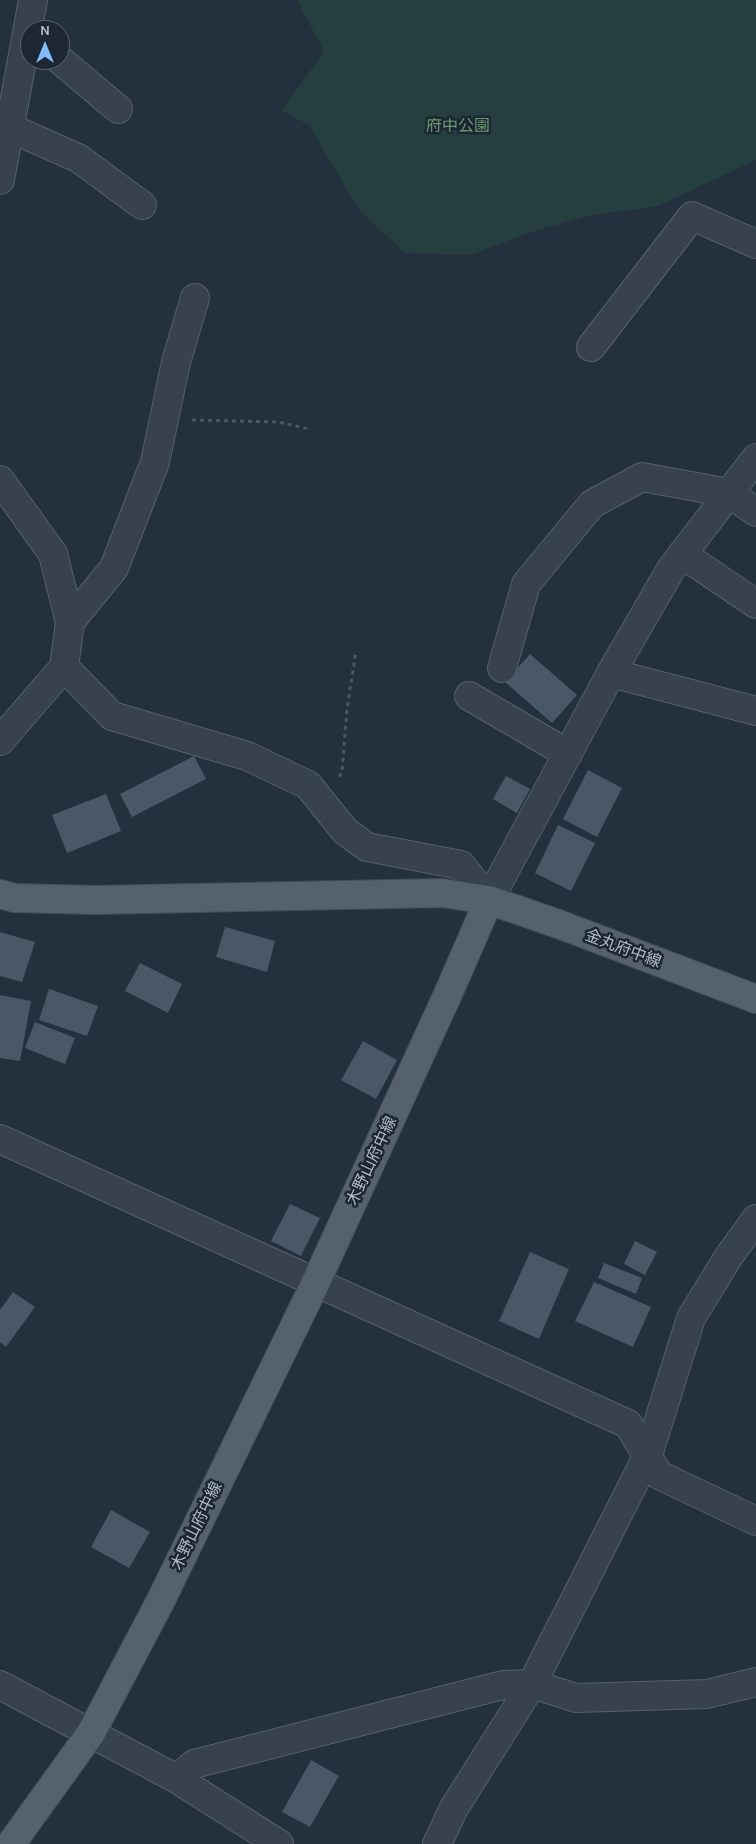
<!DOCTYPE html>
<meta charset="utf-8">
<style>
body{margin:0}
#map{position:relative;width:756px;height:1844px;overflow:hidden;background:#23313e;font-family:Karla,sans-serif}
canvas{display:block}
.north{position:absolute;left:20px;top:20px;width:50px;height:50px;box-sizing:border-box;background:#1c2733;border:1px solid #58636f;border-radius:50%;rotate:0deg;font-size:14px;font-weight:700;line-height:20px;text-align:center;color:#b3bdc9}
.north::after{content:'';display:block;margin:auto;width:18px;height:22px;background:#86bcfb;clip-path:polygon(50% 0,100% 100%,50% 72%,0 100%)}
</style>
<div id="map">
<canvas width="756" height="1844"></canvas>
<div class="north">N</div>
</div>
<script>
const context = document.querySelector('canvas').getContext('2d');
context.lineJoin = 'round';
function paint(path, color) { context.fillStyle = color; context.fill(path, 'evenodd'); }
const toPath = rows => new Path2D(rows.map(r => 'M' + r).join(''));
function strokePath(path, color, width, dash) { context.strokeStyle = color; context.lineWidth = width; context.lineCap = dash ? 'butt' : 'round'; context.setLineDash(dash || []); context.stroke(path); }
function write(font, color, halo, rows, align = 'center') {
  context.font = font + ' Karla,"Noto Sans JP",sans-serif'; context.lineWidth = 5; context.setLineDash([]); context.textBaseline = 'middle'; context.strokeStyle = halo; context.fillStyle = color; for (const [text, x, y, turn = 0] of rows) {
    context.save(); context.translate(x, y); context.rotate((+turn || 0) * Math.PI / 180); context.textAlign = isNaN(turn) ? turn : align; if (halo) context.strokeText(text, 0, 0); context.fillText(text, 0, 0); context.restore();
  }
}
const green = toPath([
 [297,0,756,0,756,160,658,206,588,216,528,233,471,255,405,253,359,210,309,125,282,111,324,51]
]);
const building = toPath([
 [530,654,577,695,552,723,505,682],
 [194,756,206,779,132,817,120,794],
 [588,770,622,788,597,837,563,819],
 [506,776,530,789,517,813,493,799],
 [106,794,121,831,67,853,52,815],
 [558,825,595,843,571,891,535,873],
 [225,927,275,941,267,972,216,957],
 [0,932,35,942,22,982,0,976],
 [140,963,182,984,168,1013,125,991],
 [49,989,98,1006,87,1036,39,1020],
 [0,995,31,1001,20,1061,0,1058],
 [35,1022,75,1038,65,1064,25,1048],
 [363,1041,397,1060,376,1099,341,1080],
 [290,1204,320,1218,301,1256,271,1241],
 [635,1241,657,1252,645,1275,624,1264],
 [530,1252,569,1269,539,1339,499,1321],
 [604,1263,642,1278,636,1294,598,1278],
 [594,1282,651,1307,633,1347,575,1321],
 [13,1292,35,1307,6,1347,0,1342,0,1310],
 [111,1510,150,1532,129,1568,91,1547],
 [311,1760,339,1776,310,1827,282,1812]
]);
const path = toPath([
 [192,420,278,422,309,429],
 [339,777,342,772,347,709,356,651]
]);
const minor = toPath([
 [60,60,118,109],
 [10,128,78,158,142,205],
 [0,180,33,0],
 [591,347,692,216,756,244],
 [0,480,53,554,70,622,64,667,0,741],
 [682,554,756,604],
 [70,622,114,568,155,462,176,362,195,298],
 [64,667,112,716,247,756,308,785,345,831,367,847,461,865,489,900,611,673,671,569,756,458],
 [502,668,526,584,592,504,642,477,729,493,756,512],
 [611,673,756,711],
 [469,696,568,754],
 [0,1139,628,1424,659,1475,756,1521],
 [0,1685,177,1779,279,1844],
 [177,1779,194,1764,503,1685,532,1684,576,1698,707,1694,756,1682],
 [437,1844,454,1808,532,1684,648,1455,691,1318,729,1256,756,1219]
]);
const major = toPath([
 [0,894,14,898,96,900,442,893,489,900,561,925,756,999],
 [11,1844,91,1733,160,1602,316,1282,448,994,489,900]
]);
const parkNames = [
 ["府中公園",458,126]
];
const streetNames = [
 ["金丸府中線",623,949,21],
 ["木野山府中線",372,1161,-65],
 ["木野山府中線",197,1526,-64]
];
paint(green, '#253e3f');
paint(building, '#495867');
strokePath(minor, '#55606c', 30);
strokePath(major, '#434e5a', 30);
strokePath(path, '#435b5c', 3, [4, 4]);
strokePath(minor, '#37424e', 28);
strokePath(major, '#55616e', 28);
write('16px', '#699b71', '#1c2733', parkNames);
write('16px', '#b3bdc9', '#1c2733', streetNames);
</script>
